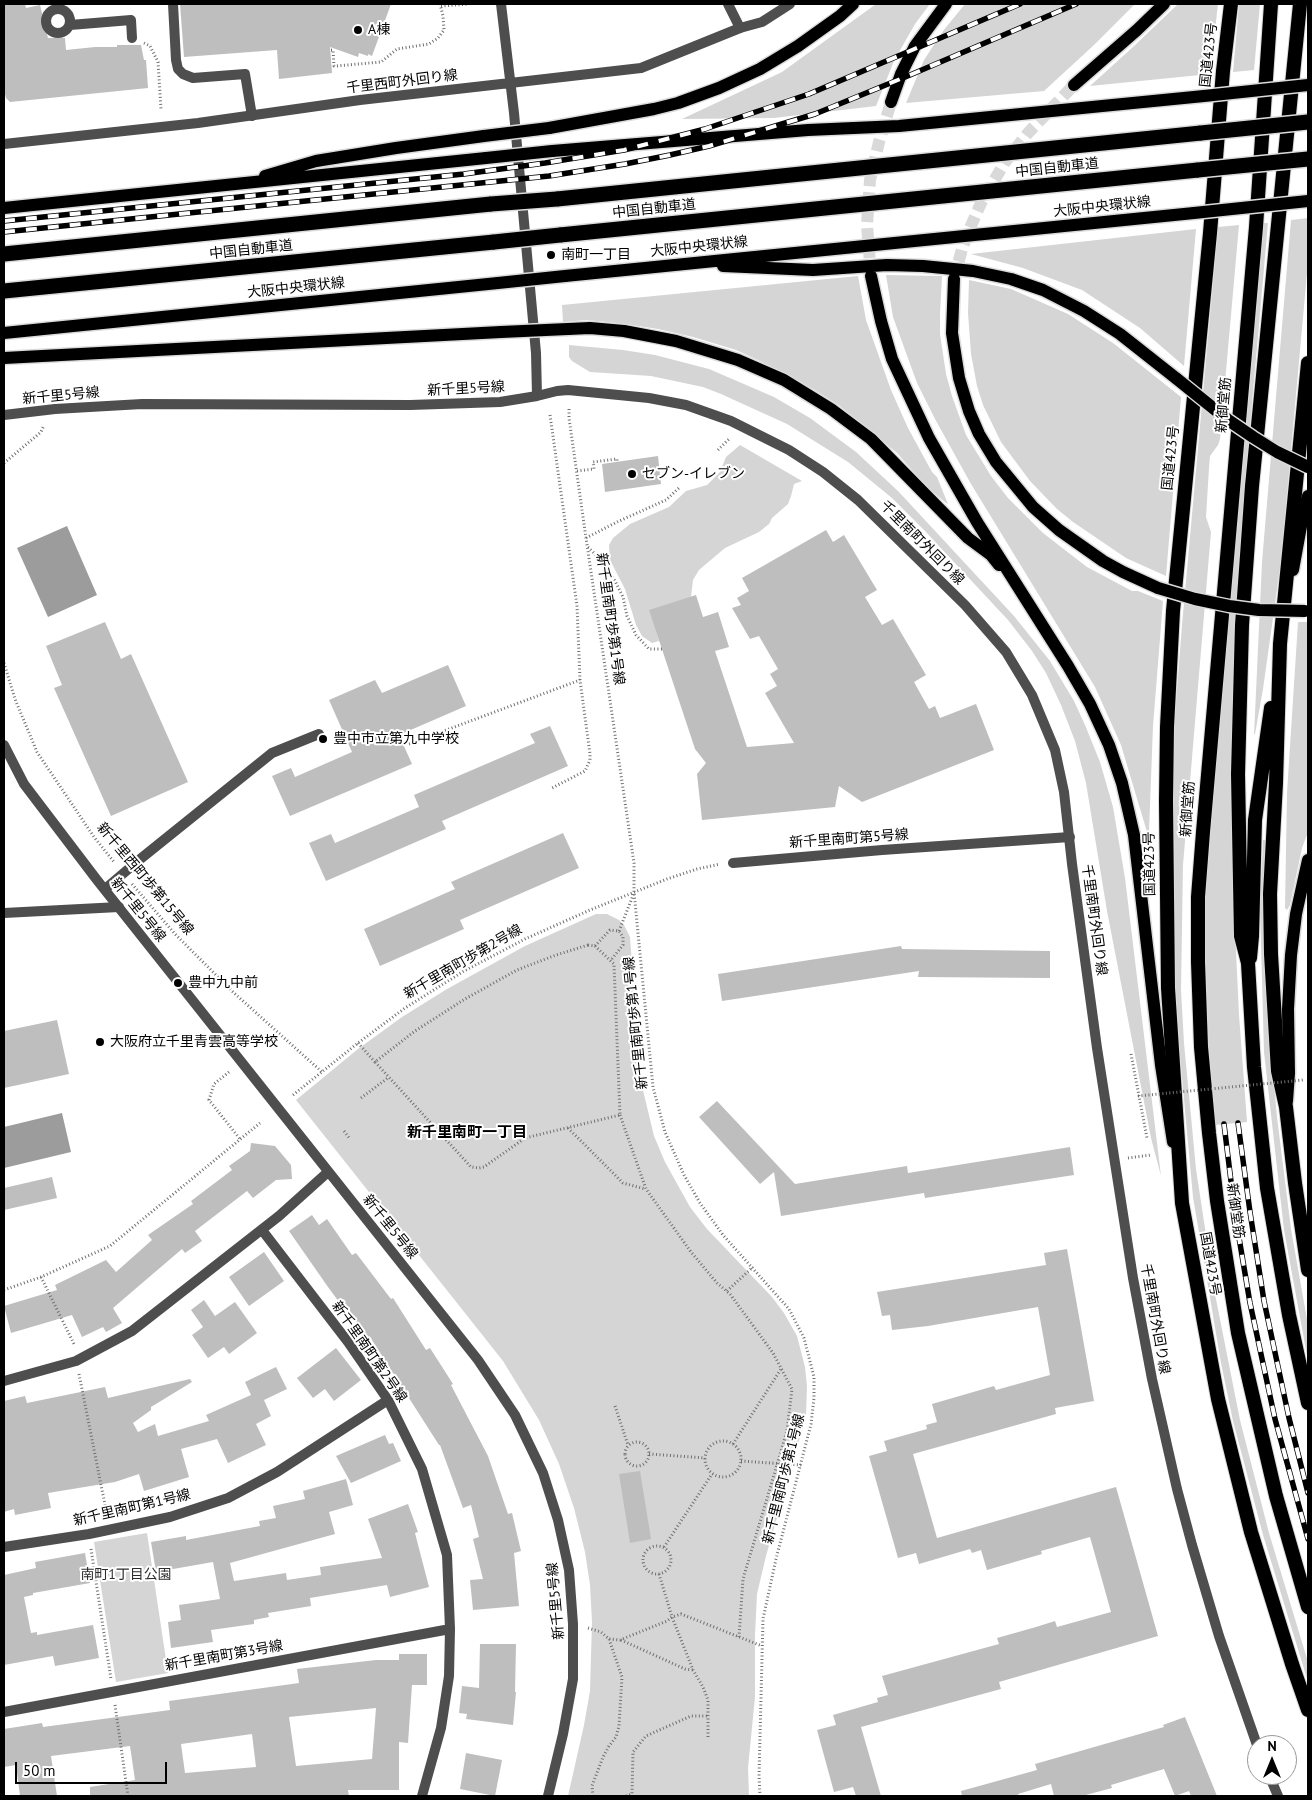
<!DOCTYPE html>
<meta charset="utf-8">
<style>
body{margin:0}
#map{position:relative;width:1312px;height:1800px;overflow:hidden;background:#fff;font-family:"PT Sans",sans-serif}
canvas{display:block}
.frame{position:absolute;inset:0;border:5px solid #000;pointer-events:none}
.north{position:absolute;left:1247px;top:1735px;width:50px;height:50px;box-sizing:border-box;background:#fff;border:1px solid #999;border-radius:50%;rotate:0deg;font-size:14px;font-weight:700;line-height:20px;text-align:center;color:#000}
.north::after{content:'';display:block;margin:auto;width:18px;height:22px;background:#000;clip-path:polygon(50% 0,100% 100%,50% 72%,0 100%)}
.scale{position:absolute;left:15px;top:1762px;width:152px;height:22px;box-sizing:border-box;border:2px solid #000;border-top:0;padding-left:6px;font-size:15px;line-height:18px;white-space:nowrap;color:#000;-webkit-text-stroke:4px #fff;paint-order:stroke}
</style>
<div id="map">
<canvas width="1312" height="1800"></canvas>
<div class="frame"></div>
<div class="north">N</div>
<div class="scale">50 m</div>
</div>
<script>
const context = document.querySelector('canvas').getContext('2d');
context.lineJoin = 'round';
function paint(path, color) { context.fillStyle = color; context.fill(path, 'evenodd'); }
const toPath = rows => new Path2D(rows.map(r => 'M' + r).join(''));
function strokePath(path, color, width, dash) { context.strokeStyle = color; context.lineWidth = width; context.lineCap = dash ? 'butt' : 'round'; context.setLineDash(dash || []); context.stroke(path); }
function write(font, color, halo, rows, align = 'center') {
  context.font = font + ' "PT Sans","Noto Sans JP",sans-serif'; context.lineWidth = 4; context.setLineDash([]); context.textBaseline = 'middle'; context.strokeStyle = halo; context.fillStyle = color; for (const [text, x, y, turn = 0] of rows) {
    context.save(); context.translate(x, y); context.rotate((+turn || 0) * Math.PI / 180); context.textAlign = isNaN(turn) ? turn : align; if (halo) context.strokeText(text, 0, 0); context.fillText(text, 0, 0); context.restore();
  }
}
const green = toPath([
 [876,4,930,4,915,24,894,61,876,106,774,118,682,119,782,72],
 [965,4,1135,4,1094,45,1044,91,906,103,924,60,943,31],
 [1178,4,1218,4,1210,74,1090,86,1133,47],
 [1239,4,1260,4,1254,70,1233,72],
 [1308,218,1308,262,1281,561,1263,689,1255,734,1254,735,1262,562,1291,220],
 [1262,223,1268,223,1248,449,1238,593,1232,723,1234,909,1239,1015,1247,1122,1215,1125,1208,1045,1204,977,1204,908,1209,818],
 [1239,225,1220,439,1218,445,1210,456,1209,468,1206,517,1211,532,1183,865,1181,990,1184,1043,1196,1169,1215,1294,1240,1420,1269,1533,1308,1662,1308,1682,1263,1535,1233,1421,1221,1363,1193,1197,1174,991,1173,775,1174,728,1182,625,1218,227],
 [1196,229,1184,366,1140,328,1082,290,1023,268,971,254],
 [886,275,942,276,940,314,940,334,946,374,952,396,966,435,991,476,1008,498,1043,533,1087,567,1132,591,1138,591,1163,601,1153,726,1149,832,1147,832,1121,745,1095,687,971,484,935,419,917,383,893,317],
 [858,276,866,320,891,390,908,428,932,472,937,477,948,504,946,503,926,486,897,453,840,406,815,390,760,361,736,350,693,337,658,329,625,324,587,320,563,322,562,305],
 [969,280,1011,289,1068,314,1113,343,1181,397,1166,576,1126,558,1073,522,1057,509,1030,481,1001,442,983,405,977,386,971,354,968,313],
 [569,345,623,350,655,355,709,369,774,397,810,418,856,452,898,491,1014,616,1050,661,1074,701,1085,725,1100,762,1113,807,1125,878,1161,1176,1151,1138,1107,911,1086,783,1075,741,1061,705,1046,673,1032,651,1008,620,925,531,892,498,848,462,787,424,721,394,703,387,651,376,590,372,572,361,569,357],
 [740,445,802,481,794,484,791,496,788,504,772,518,769,524,759,532,725,548,699,570,693,580,691,597,651,612,659,641,652,643,642,636,636,625,625,589,610,560,609,545,613,538,630,524,669,507,686,491,707,485,720,472,726,457],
 [1298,622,1308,622,1308,832,1302,848,1290,905,1287,910,1285,908,1287,793],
 [1263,840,1265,840,1265,909,1271,1052,1277,1117,1291,1229,1308,1325,1308,1361,1284,1230,1264,1052,1260,909],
 [596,914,607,914,619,920,624,925,630,937,641,1082,654,1136,665,1162,690,1207,707,1229,772,1297,784,1313,797,1336,805,1367,807,1386,806,1416,766,1556,757,1594,755,1635,755,1697,748,1768,749,1796,568,1796,584,1725,590,1691,592,1622,590,1585,585,1552,574,1508,559,1464,539,1420,503,1361,296,1100,358,1049,402,1017,447,989,525,946],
 [147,1533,168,1673,116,1682,94,1542]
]);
const water = toPath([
 [67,526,97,595,48,617,17,548],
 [62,1113,71,1152,4,1168,4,1127]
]);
const building = toPath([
 [4,4,25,4,26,8,40,5,48,38,65,38,66,50,95,47,117,47,117,45,141,45,144,60,146,60,148,88,10,102,6,98,4,90],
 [180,4,391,4,372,56,368,54,368,56,359,53,358,57,330,47,332,73,279,79,277,50,184,57],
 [658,456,661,484,605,492,602,464],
 [826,530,833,542,844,535,877,590,865,597,882,625,893,619,926,675,914,682,929,709,935,706,940,718,976,704,994,750,862,802,839,786,835,807,702,820,697,774,706,763,695,749,649,610,696,595,703,617,718,612,729,647,715,651,747,747,794,743,765,693,777,686,770,674,778,669,759,636,750,639,732,608,741,605,737,598,749,591,742,578],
 [105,622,121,659,131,654,188,782,111,816,54,688,62,685,46,646],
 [448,665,466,706,399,735,412,764,290,816,272,776,291,768,295,777,352,752,329,700,375,680,382,693],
 [550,726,568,766,442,821,446,829,326,881,309,843,331,834,335,843,419,807,414,795,535,743,530,734],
 [563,833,579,868,460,920,464,929,380,966,364,929,455,889,451,882],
 [901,946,902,949,1050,951,1050,978,918,977,919,971,722,1001,718,974],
 [57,1020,69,1074,4,1088,4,1031],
 [717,1101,795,1184,907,1166,908,1173,1070,1147,1074,1175,925,1198,924,1193,781,1216,774,1172,760,1184,699,1117],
 [251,1143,275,1146,291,1165,292,1179,276,1180,253,1198,247,1191,195,1231,202,1241,185,1253,182,1249,113,1308,122,1323,106,1332,103,1327,82,1337,72,1315,11,1333,4,1306,57,1290,55,1285,106,1260,116,1272,152,1240,148,1235,193,1204,191,1201,232,1170,229,1166,250,1151],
 [52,1177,57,1198,4,1210,4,1188],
 [312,1215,319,1225,327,1219,352,1255,356,1253,391,1299,393,1298,426,1350,430,1348,453,1384,451,1385,488,1456,508,1514,512,1513,521,1551,514,1553,519,1606,473,1610,470,1580,483,1579,473,1539,479,1537,471,1505,463,1508,440,1445,439,1445,370,1337,367,1339,344,1304,342,1306,328,1287,289,1231],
 [1067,1249,1094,1401,1055,1408,1056,1414,913,1454,937,1538,1116,1487,1158,1636,999,1682,1001,1689,861,1727,881,1796,856,1796,853,1787,834,1792,817,1730,836,1725,833,1715,878,1702,877,1698,888,1695,882,1676,999,1644,997,1638,1036,1627,1055,1621,1057,1627,1111,1612,1090,1537,1041,1551,1042,1554,987,1570,981,1550,972,1553,970,1549,919,1564,916,1553,898,1558,869,1456,887,1451,884,1441,927,1429,926,1425,937,1422,932,1404,994,1386,996,1390,1050,1375,1038,1307,928,1326,892,1330,890,1315,882,1316,877,1292,1046,1265,1044,1253],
 [264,1252,284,1281,249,1306,229,1277],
 [204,1300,215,1316,235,1302,257,1333,229,1354,224,1347,208,1358,192,1335,203,1327,191,1310],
 [336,1348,361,1380,334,1401,325,1389,313,1398,297,1378],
 [276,1367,287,1389,264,1400,271,1416,256,1424,266,1445,228,1463,217,1439,181,1449,189,1477,144,1491,139,1474,115,1482,48,1493,51,1508,15,1515,14,1509,4,1512,4,1401,25,1396,27,1403,105,1387,108,1398,190,1379,192,1382,151,1407,151,1410,133,1423,138,1432,155,1424,158,1436,209,1421,206,1415,251,1395,245,1382],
 [385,1435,389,1444,393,1443,401,1461,351,1483,336,1456],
 [640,1471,651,1539,630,1543,619,1474],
 [346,1479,353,1505,329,1512,335,1534,230,1563,234,1581,286,1573,287,1580,321,1575,320,1567,382,1558,368,1519,408,1504,418,1532,415,1533,429,1587,390,1597,387,1585,310,1598,311,1606,268,1613,269,1617,254,1620,254,1624,211,1630,213,1642,171,1648,168,1622,181,1620,179,1605,220,1599,213,1562,156,1572,151,1542,186,1536,186,1540,260,1526,259,1521,276,1518,273,1506,305,1499,303,1491],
 [85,1553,90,1583,33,1593,33,1595,24,1597,31,1633,37,1632,37,1635,93,1625,99,1658,55,1666,53,1656,4,1665,4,1575,36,1568,35,1562],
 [480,1644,516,1644,515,1692,516,1692,513,1725,466,1719,467,1714,459,1713,462,1686,479,1688],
 [399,1654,427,1654,427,1685,412,1685,408,1743,399,1742,399,1790,348,1790,349,1796,90,1796,90,1787,135,1780,130,1746,51,1756,57,1796,20,1796,16,1765,4,1767,4,1729,42,1723,43,1727,170,1710,169,1701,299,1683,297,1669,376,1660,399,1660],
 [376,1708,372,1759,296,1766,289,1717],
 [252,1734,256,1767,185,1773,181,1744],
 [1185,1717,1217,1796,1191,1796,1189,1791,1175,1796,1164,1769,1111,1785,1112,1788,1082,1796,1054,1796,1051,1784,1018,1794,1019,1796,962,1796,961,1791,1037,1770,1035,1764,1164,1727,1163,1725],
 [466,1753,502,1760,495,1796,460,1789]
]);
const primaryTunnel = toPath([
 [871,276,867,225,870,180,879,142,891,102],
 [954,279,962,249,970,228,981,203,1005,162,1028,133,1074,85]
]);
const path = toPath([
 [441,6,469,4],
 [144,43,150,46,158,62,161,109],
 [331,50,333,50,334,66,336,66,381,62,397,49,429,44,438,38,444,30,443,16,440,4],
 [569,409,569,418,586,538,634,863,634,892,653,1087,665,1132,684,1175,700,1203,723,1235,789,1309,804,1338,814,1377,814,1398,811,1424,776,1559,763,1619,759,1776,760,1796],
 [550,415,577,606,580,680,590,754,590,760,585,771,552,788],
 [718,450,730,438],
 [4,463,41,432,44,425],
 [577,471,594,469,593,462,617,459,617,462],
 [586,538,617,522,666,500,679,488],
 [588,547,602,561,615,581,623,597,627,616,636,635,649,649,662,649],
 [4,663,15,699,37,752,94,837,114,862],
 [409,744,580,680],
 [132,884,175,934,233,992,322,1072],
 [619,931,634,893],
 [588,945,595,946,614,964,620,1115,525,1138,484,1167,479,1168,471,1167,375,1062,415,1031,465,999,517,970,556,955,588,945],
 [595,946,610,930,619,931,623,937,623,945,611,960],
 [358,1043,375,1062],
 [1131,1054,1147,1138],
 [229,1072,214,1084,209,1100,240,1139],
 [293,1095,358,1043,405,1008,464,971,525,939,590,910,667,879,697,869,720,864],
 [361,1098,389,1077],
 [620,1115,646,1189,691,1252,717,1283,730,1294,773,1353,792,1389,787,1431,743,1579,739,1637],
 [568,1128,623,1183,645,1189],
 [344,1131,350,1139],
 [1128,1158,1151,1155],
 [41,1277,75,1346],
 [4,1290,41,1277,110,1246,260,1123],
 [727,1291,753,1267],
 [79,1374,107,1515],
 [615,1406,628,1445],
 '705 1459a18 18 0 1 1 36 0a18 18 0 1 1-36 0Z',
 '625 1454a12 12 0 1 1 24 0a12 12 0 1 1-24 0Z',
 [733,1444,781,1369],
 [649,1454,705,1458],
 [741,1461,801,1465],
 '643 1560a14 14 0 1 1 28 0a14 14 0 1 1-28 0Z',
 [664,1547,712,1474],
 [91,1549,111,1679],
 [659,1574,672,1617,693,1670,703,1687,708,1700,708,1739],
 [588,1628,601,1632,609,1639,620,1640,667,1621,672,1617,681,1614,762,1646],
 [621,1640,685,1669,693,1670],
 [115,1705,128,1796],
 [593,1796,592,1786,603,1757,609,1746,616,1737,619,1726,622,1677,609,1639],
 [626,1796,632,1794,633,1752,646,1736,691,1716,708,1716]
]);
const service = toPath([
 [173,4,176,60,178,69,183,74,193,78,245,74,252,116],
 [728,4,740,28],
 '46 21a12 12 0 1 1 24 0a12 12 0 1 1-24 0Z',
 [70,25,131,20,132,38],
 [105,889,139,860,272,753,319,734],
 [4,913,119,907]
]);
const minor = toPath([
 [510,83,641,68,740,28,762,22,790,4],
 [733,863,882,850,1070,837],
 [262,1230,348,1342,388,1400,422,1469,447,1555,450,1629,449,1676,441,1728,422,1796],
 [4,1381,76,1361,132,1331,279,1216,328,1172],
 [4,1547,89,1534,170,1517,228,1498,277,1472,388,1400],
 [4,1712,450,1629]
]);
const tertiary = toPath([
 [4,144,198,123,360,100,510,83],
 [537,396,557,391,568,390,649,398,686,405,731,421,789,450,823,472,858,500,965,605,1006,652,1032,695,1055,750,1064,792,1072,864,1097,1048,1133,1278,1152,1379,1177,1489,1192,1545,1219,1636,1257,1745],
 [4,415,55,409,142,404,410,405,500,402,537,396,536,353,514,113,501,4],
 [4,745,24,784,97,880,478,1360,515,1415,543,1473,558,1520,569,1570,573,1624,573,1679,563,1734,548,1796],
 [1269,1775,1278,1796]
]);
const primary = toPath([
 [1074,85,1137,30,1164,4],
 [891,102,901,74,915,46,946,4],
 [549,128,654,109,678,103,719,88,760,69,798,46,840,16,853,4],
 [552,151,808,130,899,126,1204,96],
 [265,176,316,161,396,148,484,136],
 [4,208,486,158],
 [723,266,813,270,887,265,923,266,973,271,1011,279,1043,290,1084,311,1120,334,1177,379],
 [565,276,1194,213],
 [871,276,881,321,892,359,929,438,977,522,1068,666,1090,704,1109,745,1122,783,1134,835,1161,1065,1173,1142],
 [954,279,952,333,959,378,969,411,979,434,996,462,1033,507,1059,530,1103,561,1123,572,1158,588],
 [568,329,590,328,624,331,676,341,738,360,784,380,831,409,871,439,968,538,991,555,999,565],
 [4,333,498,283],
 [4,358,501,332],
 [1293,570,1304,510,1308,496],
 [1287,1101,1289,1073,1288,1009,1291,955,1296,914,1308,860]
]);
const trunk = toPath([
 [1231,4,1223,71,1210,233,1173,611,1167,727,1166,801,1168,988,1182,1203,1218,1399,1251,1532,1292,1664,1308,1710],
 [1271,4,1256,227,1203,832,1198,897,1198,962,1201,1047,1209,1133,1217,1201,1238,1333,1276,1496,1308,1607],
 [1300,4,1252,486,1242,625,1238,774,1241,936,1248,963,1254,1067,1267,1188,1289,1315,1308,1403],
 [1308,363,1280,644,1276,783,1270,894,1271,954,1278,1071,1286,1107,1295,1183,1308,1270],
 [1250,958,1252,936,1255,820,1271,708]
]);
const motorway = toPath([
 [557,199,1201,133],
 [560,235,1198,170],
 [4,254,491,204],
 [4,291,494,242]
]);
const rail = toPath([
 [4,221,464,174,545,163,624,150,705,129,809,94,1020,4],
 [4,232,549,176,625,164,670,155,709,146,815,114,910,75,1076,4],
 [1238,1123,1250,1212,1264,1301,1289,1418,1308,1493],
 [1224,1124,1235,1214,1250,1303,1275,1419,1308,1539]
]);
const pathBridge = toPath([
 [1138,1096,1303,1080]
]);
const primaryBridge = toPath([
 [1204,96,1308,85],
 [484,136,549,128],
 [486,158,552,151],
 [1194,213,1308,201],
 [498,283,565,276],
 [501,332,568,329],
 [1177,379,1228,420,1253,437,1277,452,1308,467],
 [1158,588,1195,599,1229,606,1259,610,1305,611]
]);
const motorwayBridge = toPath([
 [1201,133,1308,122],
 [1198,170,1308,159],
 [491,204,557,199],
 [494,242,560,235]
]);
const markers = [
 [358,30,5,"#000"],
 [551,255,5,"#000"],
 [632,474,5,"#000"],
 [323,739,5,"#000"],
 [178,983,5,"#000"],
 [100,1042,5,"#000"]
];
const poiNames = [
 ["A棟",368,30],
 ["南町一丁目",561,255],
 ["セブン-イレブン",642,474],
 ["豊中市立第九中学校",333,739],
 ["豊中九中前",188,983],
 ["大阪府立千里青雲高等学校",110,1042]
];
const streetNames = [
 ["国道423号",1209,55,-84],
 ["千里西町外回り線",402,82,-7],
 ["中国自動車道",1057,168,-6],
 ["大阪中央環状線",1102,207,-6],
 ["中国自動車道",654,209,-6],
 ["大阪中央環状線",699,247,-6],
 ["中国自動車道",251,250,-6],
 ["大阪中央環状線",296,288,-6],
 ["新千里5号線",466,389,-3],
 ["新千里5号線",61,396,-5],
 ["新御堂筋",1224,405,-85],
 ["国道423号",1171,458,-84],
 ["千里南町外回り線",922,543,45],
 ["新千里南町歩第1号線",610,619,82],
 ["新御堂筋",1188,809,-86],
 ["新千里南町第5号線",849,839,-4],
 ["国道423号",1150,864,-91],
 ["新千里西町歩第15号線",145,879,50],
 ["新千里5号線",138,910,51],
 ["千里南町外回り線",1094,920,82],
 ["新千里南町歩第2号線",463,962,-30],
 ["新千里南町歩第1号線",636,1023,-96],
 ["新御堂筋",1235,1211,82],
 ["新千里5号線",390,1227,51],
 ["国道423号",1210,1264,80],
 ["千里南町外回り線",1155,1319,80],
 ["新千里南町第2号線",369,1352,55],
 ["新千里南町歩第1号線",784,1479,-76],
 ["新千里南町第1号線",132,1508,-13],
 ["新千里5号線",556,1601,-95],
 ["新千里南町第3号線",224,1656,-10]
];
const parkNames = [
 ["南町1丁目公園",126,1575]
];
const neighbourhoodNames = [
 ["新千里南町一丁目",467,1133]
];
paint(green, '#d5d5d5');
paint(water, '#9c9c9c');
paint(building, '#bebebe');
strokePath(primaryTunnel, '#d9d9d9', 12, [12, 6]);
strokePath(primary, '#dbdbdb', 15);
strokePath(trunk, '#dbdbdb', 16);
strokePath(motorway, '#dbdbdb', 18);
strokePath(path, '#707070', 3, [1, 2.5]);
strokePath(service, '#4e4e4e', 10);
strokePath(minor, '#4e4e4e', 10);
strokePath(tertiary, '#4e4e4e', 10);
strokePath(primary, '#000', 12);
strokePath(trunk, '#000', 14);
strokePath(motorway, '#000', 15);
strokePath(rail, '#000', 5.5);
strokePath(rail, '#fff', 4, [11]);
strokePath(primaryBridge, '#dbdbdb', 15, []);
strokePath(motorwayBridge, '#dbdbdb', 18, []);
strokePath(pathBridge, '#707070', 3, [1, 2.5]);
strokePath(primaryBridge, '#000', 12);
strokePath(motorwayBridge, '#000', 15);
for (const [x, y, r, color] of markers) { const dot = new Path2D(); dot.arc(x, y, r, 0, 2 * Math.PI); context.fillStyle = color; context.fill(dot); strokePath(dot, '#fff', 2); }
write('14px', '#000', '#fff', poiNames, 'left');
write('14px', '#000', '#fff', streetNames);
write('14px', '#2c2c2c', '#fff', parkNames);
write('bold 15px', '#000', '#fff', neighbourhoodNames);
</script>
